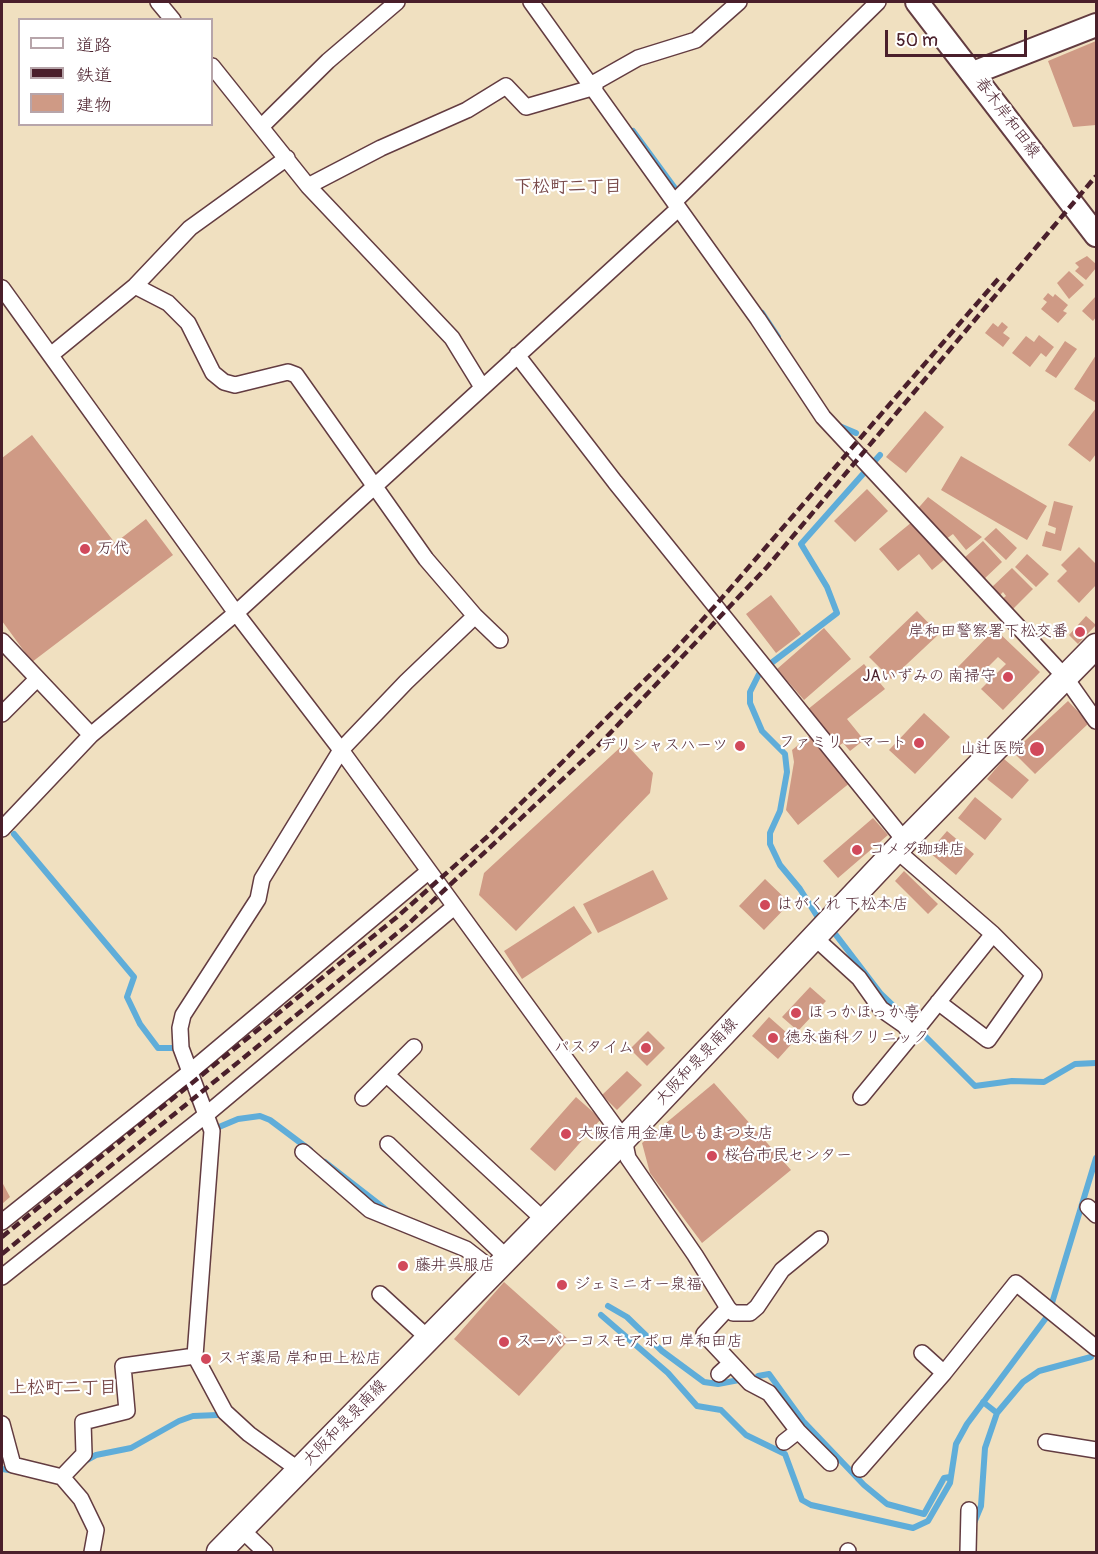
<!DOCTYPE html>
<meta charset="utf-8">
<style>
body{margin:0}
#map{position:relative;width:1098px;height:1554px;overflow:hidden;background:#f0e0c0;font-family:Pangolin,"Klee One",sans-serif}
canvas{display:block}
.frame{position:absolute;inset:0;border:3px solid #4a1f2b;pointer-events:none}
.legend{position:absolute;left:18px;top:18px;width:195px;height:108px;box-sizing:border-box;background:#fff;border:2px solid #b7a5aa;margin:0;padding:8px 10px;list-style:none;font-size:18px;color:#4a1f2b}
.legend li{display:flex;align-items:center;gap:12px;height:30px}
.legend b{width:30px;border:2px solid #b7a5aa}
.scale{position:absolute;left:885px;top:30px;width:142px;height:27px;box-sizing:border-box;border:3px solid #4a1f2b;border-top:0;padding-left:8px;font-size:18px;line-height:21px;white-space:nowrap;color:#4a1f2b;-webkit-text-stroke:4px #fff;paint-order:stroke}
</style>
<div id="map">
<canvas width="1098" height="1554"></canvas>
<div class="frame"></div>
<ul class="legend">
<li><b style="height:8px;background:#fff"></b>道路</li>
<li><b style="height:8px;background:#4a1f2b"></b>鉄道</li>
<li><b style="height:16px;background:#cf9a85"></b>建物</li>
</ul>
<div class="scale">50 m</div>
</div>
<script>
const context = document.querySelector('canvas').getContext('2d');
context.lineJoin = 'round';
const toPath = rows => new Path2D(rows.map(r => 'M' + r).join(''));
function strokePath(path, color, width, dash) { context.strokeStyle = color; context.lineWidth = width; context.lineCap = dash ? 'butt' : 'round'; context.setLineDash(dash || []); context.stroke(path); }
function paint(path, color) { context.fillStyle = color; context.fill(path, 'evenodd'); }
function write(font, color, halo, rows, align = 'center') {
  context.font = font + ' Pangolin,"Klee One",sans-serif'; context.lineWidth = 4.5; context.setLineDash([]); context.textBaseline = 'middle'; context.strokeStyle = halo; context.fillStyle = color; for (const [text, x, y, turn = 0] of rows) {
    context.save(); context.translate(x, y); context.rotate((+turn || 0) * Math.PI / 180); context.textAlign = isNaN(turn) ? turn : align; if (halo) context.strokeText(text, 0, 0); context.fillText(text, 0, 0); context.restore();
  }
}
const stream = toPath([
 [633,131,677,191],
 [762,313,778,337],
 [837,425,856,433],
 [872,464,880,455],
 [770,664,837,613,827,587,801,544,863,474],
 [759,674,750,692,750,703,762,731,785,754,787,772,780,811,770,833,770,844,780,865,800,889,817,916],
 [14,834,134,977,127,997,140,1024,158,1048,175,1048],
 [836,935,881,994,906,1018],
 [923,1034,975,1086,1012,1081,1044,1082,1075,1064,1096,1063],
 [219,1127,238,1119,260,1116,270,1120,310,1150],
 [325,1162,388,1211],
 [1052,1303,1096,1158],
 [608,1306,627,1317,662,1351,704,1382,718,1384,739,1380],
 [601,1315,668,1373,697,1406,721,1410,746,1435,785,1454,802,1500,811,1505,913,1528,928,1521,950,1483,956,1444,967,1424,1046,1318],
 [758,1376,769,1374,803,1421,864,1485,887,1504,924,1514,944,1478,950,1477],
 [983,1402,997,1413],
 [85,1461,96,1455,131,1448,179,1421,193,1416,218,1415],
 [2,1469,15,1471],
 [974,1523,981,1506,985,1448,997,1413,1023,1382,1039,1371,1091,1357]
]);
const building = toPath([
 [1096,41,1096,125,1073,127,1048,61],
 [1087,256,1096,264,1096,268,1086,280,1075,271,1079,267,1075,263],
 [1069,271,1084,285,1069,299,1057,283],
 [1048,293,1053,297,1055,294,1068,305,1063,311,1067,313,1058,323,1041,309,1047,302,1043,299],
 [1096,296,1096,317,1093,321,1082,311],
 [1002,322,1008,327,1003,333,1010,338,1003,347,985,333,993,323,998,327],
 [1039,335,1054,347,1046,357,1041,353,1030,367,1012,353,1026,336,1034,342],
 [1065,341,1077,349,1056,378,1045,371],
 [1096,355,1096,403,1074,389],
 [1096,408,1096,454,1090,462,1068,445],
 [925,411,944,427,906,473,886,457],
 [32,435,115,543,146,519,173,555,32,662,2,621,2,458],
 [961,456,1047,506,1027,540,941,490],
 [867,489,888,511,855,542,834,521],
 [928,497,982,537,966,550,953,534,942,542,914,513],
 [1054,501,1073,506,1061,551,1042,546,1046,531,1055,534,1056,528,1048,525],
 [912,522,944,560,932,570,919,554,898,571,879,549],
 [996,528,1017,548,1006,560,984,539],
 [983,541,1002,562,983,580,963,559],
 [1079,547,1096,564,1096,585,1079,603,1057,581,1067,571,1061,565],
 [1027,554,1049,574,1036,587,1015,567],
 [1012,568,1033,589,1013,609,1002,599,1006,596,1003,592,1000,595,992,587],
 [771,595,801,634,776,653,746,614],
 [917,611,939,634,891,679,869,657],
 [1086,616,1096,625,1078,644,1069,635],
 [824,628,851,659,804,700,777,669],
 [995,629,1040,672,1003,710,981,689,1006,664,998,657,972,683,957,668],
 [864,664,885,689,847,719,864,740,850,751,843,743,837,747,807,710],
 [1068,701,1089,723,1035,774,1013,752],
 [924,713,950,737,915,774,889,750],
 [812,734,851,782,798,825,786,810,794,762,792,750],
 [625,743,653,773,650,793,516,931,479,895,484,873],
 [1004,759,1029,780,1012,799,987,779],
 [975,797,1002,819,985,840,958,818],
 [873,818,888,835,838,878,823,861],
 [947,831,974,854,956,875,929,852],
 [653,870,668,899,598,933,583,904],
 [904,871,938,904,928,914,895,881],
 [765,879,790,903,764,930,739,906],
 [574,906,592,933,522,979,504,951],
 [810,987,826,1001,798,1031,782,1017],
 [769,1017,795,1040,778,1059,752,1036],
 [648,1031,665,1048,647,1066,630,1049],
 [627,1071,642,1085,617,1110,602,1095],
 [714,1083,791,1170,702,1243,650,1173,642,1143],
 [576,1097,601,1119,555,1171,530,1149],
 [2,1182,10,1197,2,1204],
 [504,1282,569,1340,519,1396,454,1339]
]);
const street = toPath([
 [158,2,173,20],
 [531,2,758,319,823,417,1065,677,1096,721],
 [212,66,308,186,452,338,482,387],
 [592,84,638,58,696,40,739,2],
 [262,126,328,61,397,2],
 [308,186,381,148,467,110,506,86,526,107,595,87],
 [675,201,878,2],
 [135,286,168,303,188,323,213,373,224,382,235,385,288,372,296,375,426,559,475,616,500,640],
 [2,288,236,613,341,750,624,1139,628,1158,695,1255,728,1308,733,1313,750,1313,757,1307,782,1270,820,1239],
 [52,354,135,286,190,228,287,158],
 [517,355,615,482,905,841],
 [2,641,91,735],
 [2,714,37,679],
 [2,829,91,735,236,613,678,209],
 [896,850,993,934,1034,975,988,1040,938,1002],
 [814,937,859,978,881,1009,904,1025,912,1035,861,1097],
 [912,1035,993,934],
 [387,1075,543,1219],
 [363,1098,414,1047],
 [388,1144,506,1257],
 [303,1152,370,1210,466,1249,493,1270],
 [1088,1207,1096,1215],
 [2,1222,191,1071,429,871],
 [2,1277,207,1114,454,907],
 [380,1294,428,1338],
 [728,1308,704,1334,750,1383,769,1393,798,1431,830,1463],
 [922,1353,944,1373],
 [719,1374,731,1363],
 [2,1424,13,1465,62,1477,81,1499,96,1530,92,1552],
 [784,1442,798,1431],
 [1046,1442,1096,1450],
 [860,1469,944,1373,1016,1283,1096,1348],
 [299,1470,249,1434,225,1412,195,1356,212,1131,181,1048,180,1028,183,1015,258,899,262,879,341,750,406,682,475,616],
 [62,1477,84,1454,83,1422,127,1411,123,1366,195,1356],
 [242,1530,265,1552],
 [848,1552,848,1551],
 [968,1552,969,1510]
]);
const secondary = toPath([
 [917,2,1096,235],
 [973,73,1096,25]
]);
const primary = toPath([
 [219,1552,624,1139,905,841,1096,646]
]);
const rail = toPath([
 [2,1237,397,917,487,837,673,652,715,606,999,278],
 [2,1254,406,926,595,749,767,567,1096,176]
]);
const markers = [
 [85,549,6,"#d1495b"],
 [1080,632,6,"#d1495b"],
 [1008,677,6,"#d1495b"],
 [919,743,6,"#d1495b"],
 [740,746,6,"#d1495b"],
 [1037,749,8,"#d1495b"],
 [857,850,6,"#d1495b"],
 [765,905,6,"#d1495b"],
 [796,1013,6,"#d1495b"],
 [773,1038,6,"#d1495b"],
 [646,1048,6,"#d1495b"],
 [566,1134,6,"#d1495b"],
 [712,1156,6,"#d1495b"],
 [403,1266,6,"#d1495b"],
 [562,1285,6,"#d1495b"],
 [504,1342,6,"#d1495b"],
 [206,1359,6,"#d1495b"]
];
const streetNames = [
 ["春木岸和田線",1007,118,53],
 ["大阪和泉泉南線",697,1062,-47],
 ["大阪和泉泉南線",345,1423,-46]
];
const poiNames = [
 ["万代",97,549],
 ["岸和田警察署下松交番",1068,632,"right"],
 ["JAいずみの 南掃守",996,677,"right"],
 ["ファミリーマート",907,743,"right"],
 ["デリシャスハーツ",728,746,"right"],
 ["山辻医院",1024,749,"right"],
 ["コメダ珈琲店",869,850],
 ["はがくれ 下松本店",777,905],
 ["ほっかほっか亭",808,1013],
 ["徳永歯科クリニック",785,1038],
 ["パスタイム",634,1048,"right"],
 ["大阪信用金庫 しもまつ支店",578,1134],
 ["桜台市民センター",724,1156],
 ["藤井呉服店",415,1266],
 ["ジェミニオー泉福",574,1285],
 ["スーパーコスモアポロ 岸和田店",516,1342],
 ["スギ薬局 岸和田上松店",218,1359]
];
const neighbourhoodNames = [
 ["下松町二丁目",568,187],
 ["上松町二丁目",63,1388]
];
strokePath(stream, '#5fadd9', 6);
paint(building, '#cf9a85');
strokePath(street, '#633c41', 18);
strokePath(secondary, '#633c41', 26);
strokePath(primary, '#633c41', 27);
strokePath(street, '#fff', 15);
strokePath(secondary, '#fff', 22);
strokePath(primary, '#fff', 24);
strokePath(rail, '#4a1f2b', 4.5, [9, 4.5]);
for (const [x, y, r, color] of markers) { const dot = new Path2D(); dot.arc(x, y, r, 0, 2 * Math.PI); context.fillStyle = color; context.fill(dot); strokePath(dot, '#fff', 2); }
write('16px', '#4a1f2b', '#fff', streetNames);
write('16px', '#4a1f2b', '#fff', poiNames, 'left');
write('bold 18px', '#794a4a', '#fff', neighbourhoodNames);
</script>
